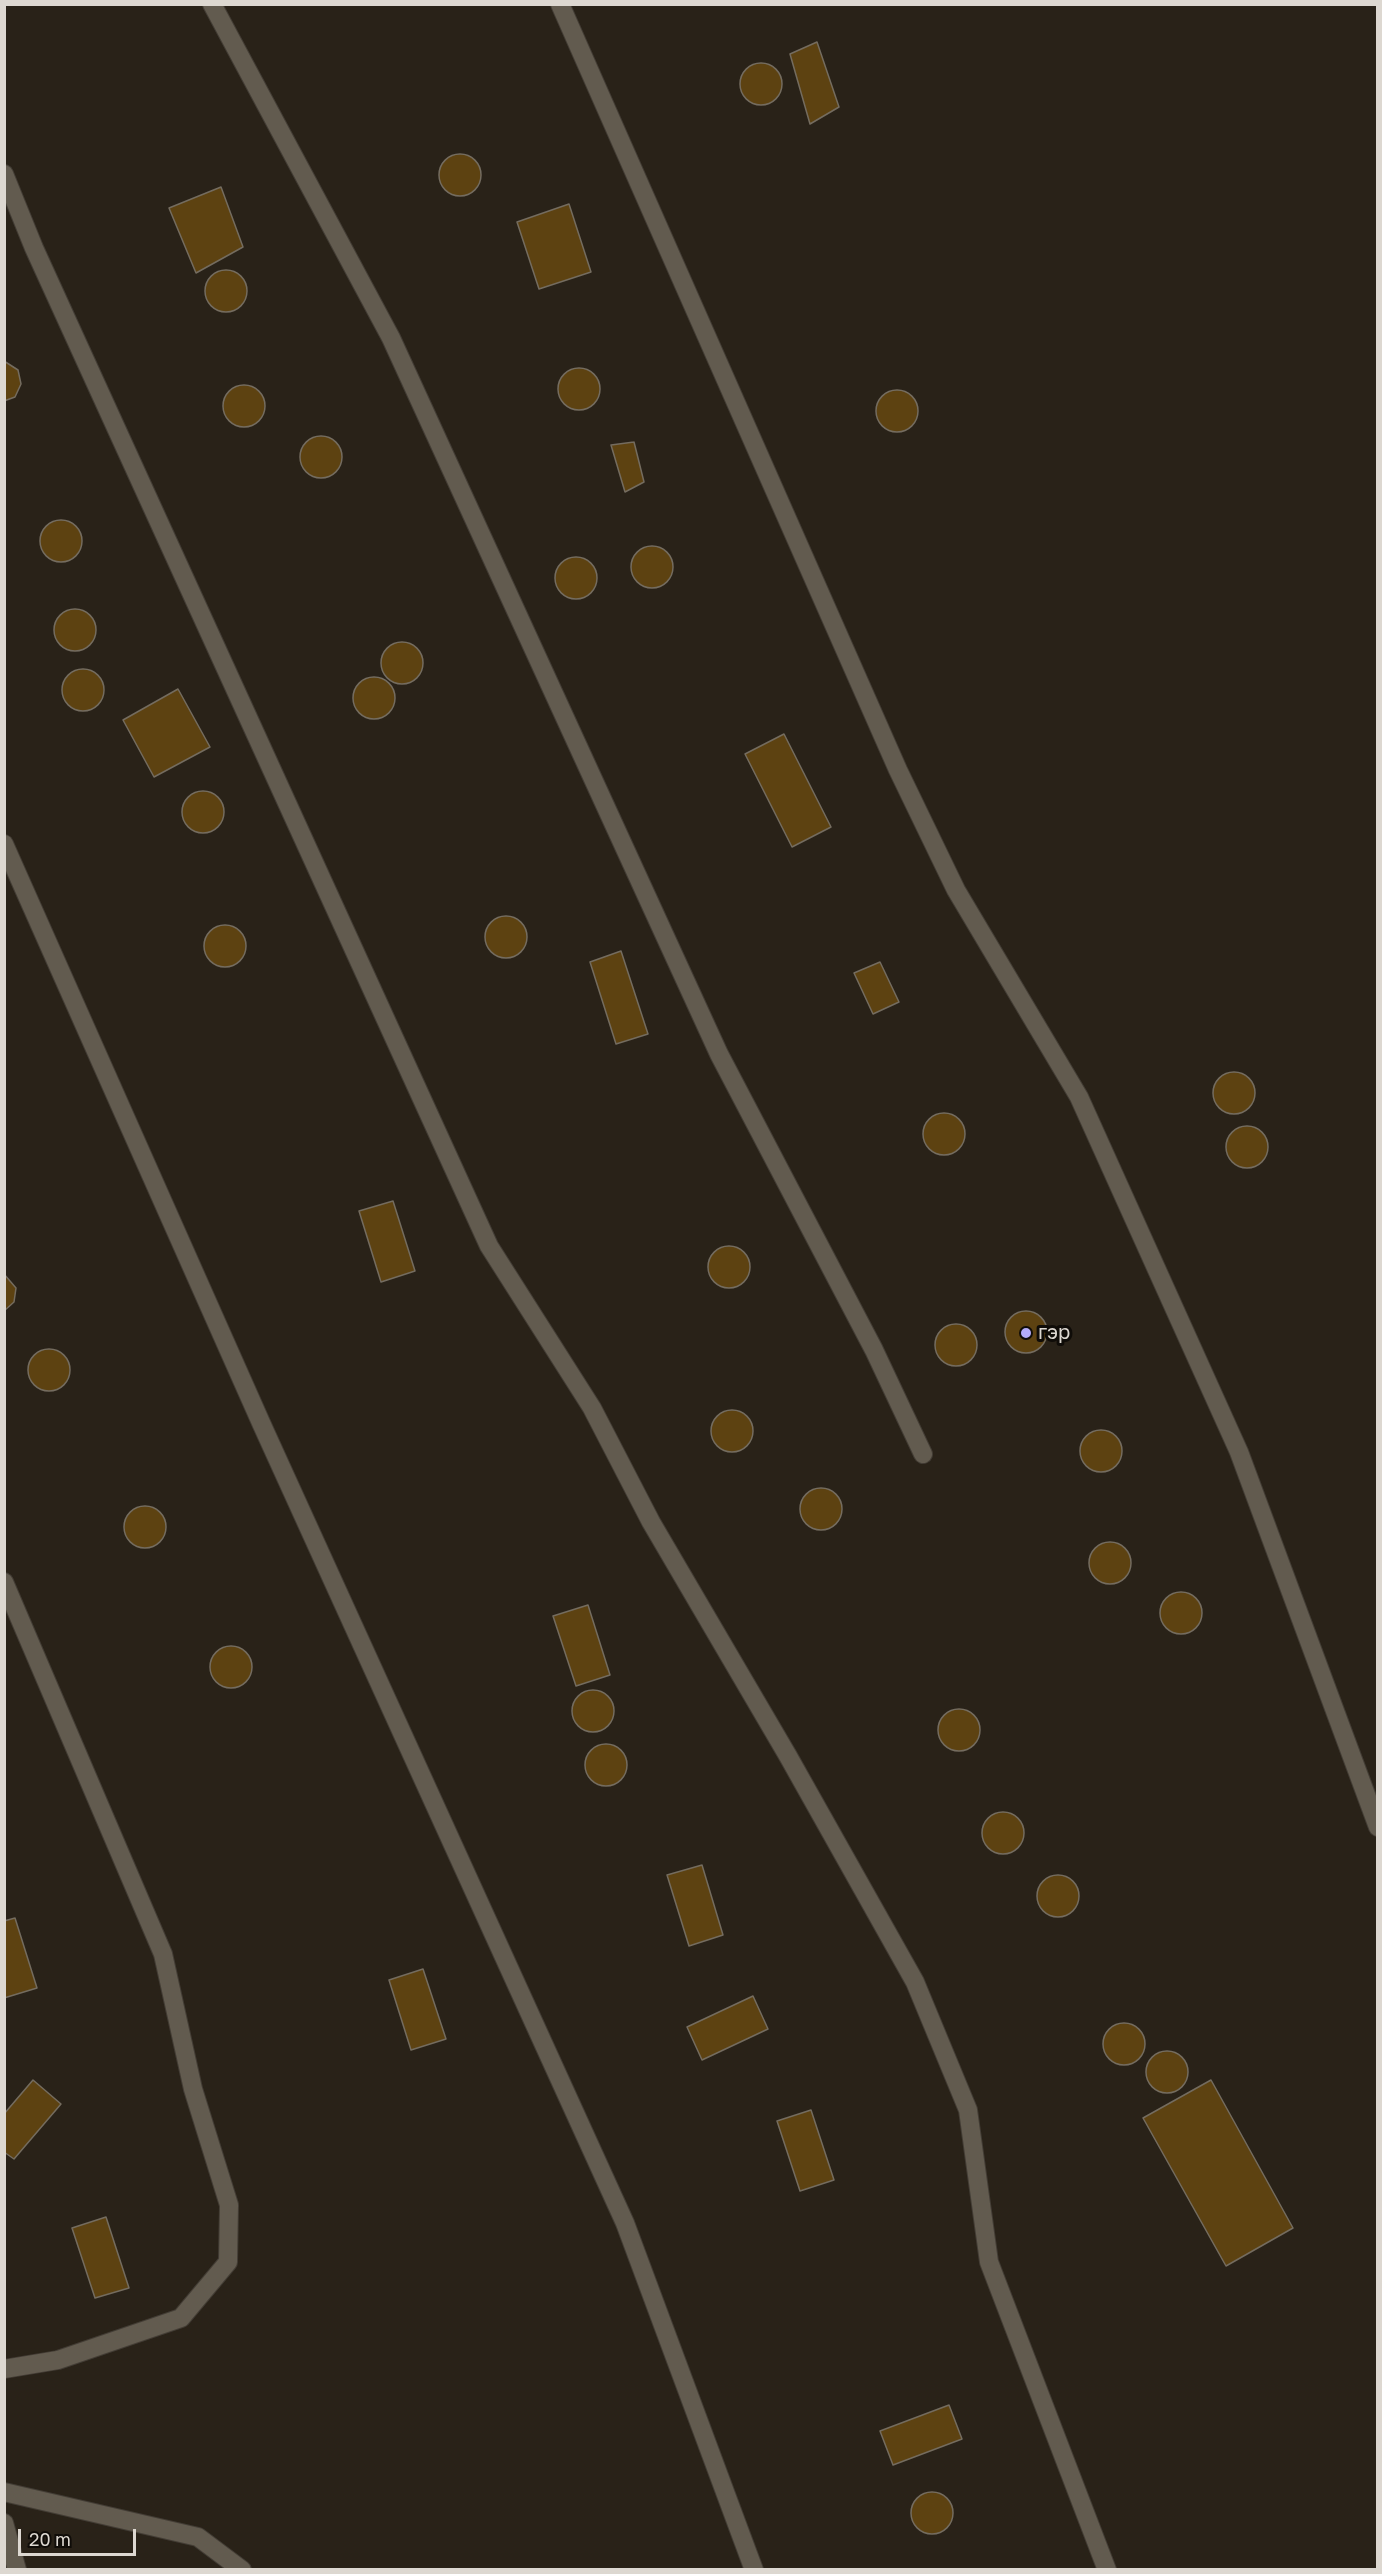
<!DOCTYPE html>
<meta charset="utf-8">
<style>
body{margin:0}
#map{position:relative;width:1382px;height:2574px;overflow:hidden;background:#292218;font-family:"Golos Text",sans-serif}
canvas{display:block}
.frame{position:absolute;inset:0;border:6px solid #ddd8d1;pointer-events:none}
.scale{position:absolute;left:18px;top:2529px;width:118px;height:27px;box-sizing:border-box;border:3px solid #ddd8d1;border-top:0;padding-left:8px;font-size:18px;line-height:21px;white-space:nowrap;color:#ddd8d1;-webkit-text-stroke:4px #0f0c08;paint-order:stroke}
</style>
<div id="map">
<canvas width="1382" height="2574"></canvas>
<div class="frame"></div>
<div class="scale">20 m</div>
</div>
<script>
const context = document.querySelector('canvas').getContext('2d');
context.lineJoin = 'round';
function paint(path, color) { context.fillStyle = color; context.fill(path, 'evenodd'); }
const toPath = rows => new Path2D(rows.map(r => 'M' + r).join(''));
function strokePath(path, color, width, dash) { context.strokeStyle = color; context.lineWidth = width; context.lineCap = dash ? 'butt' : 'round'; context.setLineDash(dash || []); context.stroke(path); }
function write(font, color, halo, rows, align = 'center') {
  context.font = font + ' "Golos Text",sans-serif'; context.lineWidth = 6; context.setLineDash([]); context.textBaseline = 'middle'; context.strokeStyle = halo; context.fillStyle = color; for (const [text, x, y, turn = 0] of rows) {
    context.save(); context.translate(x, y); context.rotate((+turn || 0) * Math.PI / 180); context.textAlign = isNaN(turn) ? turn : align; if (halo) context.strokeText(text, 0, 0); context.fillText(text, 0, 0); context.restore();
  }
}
const building = toPath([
 [817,42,839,107,810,124,790,54,817,42],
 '740 84a21 21 0 1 1 42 0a21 21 0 1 1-42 0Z',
 '439 175a21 21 0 1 1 42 0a21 21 0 1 1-42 0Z',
 [221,187,243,247,196,273,169,208,221,187],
 [569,204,591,272,539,289,517,222,569,204],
 '205 291a21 21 0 1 1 42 0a21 21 0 1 1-42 0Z',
 [4,361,18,370,21,384,15,397,4,401,4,361],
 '558 389a21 21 0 1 1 42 0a21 21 0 1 1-42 0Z',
 '223 406a21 21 0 1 1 42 0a21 21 0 1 1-42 0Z',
 '876 411a21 21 0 1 1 42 0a21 21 0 1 1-42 0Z',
 '300 457a21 21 0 1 1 42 0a21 21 0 1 1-42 0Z',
 [634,442,644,482,625,492,611,445,634,442],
 '40 541a21 21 0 1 1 42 0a21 21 0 1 1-42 0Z',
 '631 567a21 21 0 1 1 42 0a21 21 0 1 1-42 0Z',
 '555 578a21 21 0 1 1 42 0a21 21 0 1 1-42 0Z',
 '54 630a21 21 0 1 1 42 0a21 21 0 1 1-42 0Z',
 '381 663a21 21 0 1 1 42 0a21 21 0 1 1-42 0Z',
 '62 690a21 21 0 1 1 42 0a21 21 0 1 1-42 0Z',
 '353 698a21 21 0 1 1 42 0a21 21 0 1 1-42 0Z',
 [178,689,210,747,154,777,123,720,178,689],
 [784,734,831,827,792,847,745,754,784,734],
 '182 812a21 21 0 1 1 42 0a21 21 0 1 1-42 0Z',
 '485 937a21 21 0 1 1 42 0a21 21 0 1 1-42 0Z',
 '204 946a21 21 0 1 1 42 0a21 21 0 1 1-42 0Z',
 [621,951,648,1034,616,1044,590,962,621,951],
 [880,962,899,1002,873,1014,854,973,880,962],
 '1213 1093a21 21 0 1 1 42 0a21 21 0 1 1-42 0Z',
 '923 1134a21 21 0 1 1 42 0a21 21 0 1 1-42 0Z',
 '1226 1147a21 21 0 1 1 42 0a21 21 0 1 1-42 0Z',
 [393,1201,415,1271,381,1282,359,1211,393,1201],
 '708 1267a21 21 0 1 1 42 0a21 21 0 1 1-42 0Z',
 [4,1274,16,1288,14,1302,4,1311,4,1274],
 '1005 1332a21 21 0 1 1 42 0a21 21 0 1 1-42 0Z',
 '935 1345a21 21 0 1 1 42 0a21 21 0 1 1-42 0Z',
 '28 1370a21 21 0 1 1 42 0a21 21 0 1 1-42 0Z',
 '711 1431a21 21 0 1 1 42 0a21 21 0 1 1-42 0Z',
 '1080 1451a21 21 0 1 1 42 0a21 21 0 1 1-42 0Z',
 '800 1509a21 21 0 1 1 42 0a21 21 0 1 1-42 0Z',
 '124 1527a21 21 0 1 1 42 0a21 21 0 1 1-42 0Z',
 '1089 1563a21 21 0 1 1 42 0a21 21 0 1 1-42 0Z',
 '1160 1613a21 21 0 1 1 42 0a21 21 0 1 1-42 0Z',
 [588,1605,610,1675,576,1686,553,1616,588,1605],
 '210 1667a21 21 0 1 1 42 0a21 21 0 1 1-42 0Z',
 '572 1711a21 21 0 1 1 42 0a21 21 0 1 1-42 0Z',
 '938 1730a21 21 0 1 1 42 0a21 21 0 1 1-42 0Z',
 '585 1765a21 21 0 1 1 42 0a21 21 0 1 1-42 0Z',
 '982 1833a21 21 0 1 1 42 0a21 21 0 1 1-42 0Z',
 [702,1865,723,1935,689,1946,667,1875,702,1865],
 '1037 1896a21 21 0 1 1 42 0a21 21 0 1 1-42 0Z',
 [15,1918,37,1988,4,1998,4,1921,15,1918],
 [423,1969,446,2039,411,2050,389,1980,423,1969],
 [753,1996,768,2029,702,2060,687,2027,753,1996],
 '1103 2044a21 21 0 1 1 42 0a21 21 0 1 1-42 0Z',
 '1146 2072a21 21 0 1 1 42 0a21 21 0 1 1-42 0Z',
 [33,2080,61,2104,14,2159,4,2152,4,2114,33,2080],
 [1211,2080,1293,2228,1226,2266,1143,2118,1211,2080],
 [811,2110,834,2180,800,2191,777,2121,811,2110],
 [106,2217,129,2288,95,2298,72,2228,106,2217],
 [949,2405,962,2439,893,2465,880,2431,949,2405],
 '911 2513a21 21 0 1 1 42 0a21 21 0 1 1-42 0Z'
]);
const street = toPath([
 [212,4,391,338,719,1054,874,1350,923,1454],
 [560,4,898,770,956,890,1079,1097,1239,1452,1378,1827],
 [4,174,34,248,489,1246,592,1408,651,1522,788,1756,915,1982,968,2110,989,2262,1107,2570],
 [4,844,262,1425,625,2223,754,2570],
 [4,1582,163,1954,193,2089,229,2205,228,2262,181,2318,58,2360,4,2369],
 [4,2492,198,2537,242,2570],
 [4,2523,17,2570]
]);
const markers = [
 [1026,1333,6,"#b4acf9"]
];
const poiNames = [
 ["гэр",1038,1333]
];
paint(building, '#5d4211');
strokePath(building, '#746c5f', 1.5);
strokePath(street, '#433d35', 20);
strokePath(street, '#625b4f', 18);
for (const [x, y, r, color] of markers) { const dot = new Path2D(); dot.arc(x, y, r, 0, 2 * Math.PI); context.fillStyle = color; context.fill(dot); strokePath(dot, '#0f0c08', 2); }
write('20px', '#ddd8d1', '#0f0c08', poiNames, 'left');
</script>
